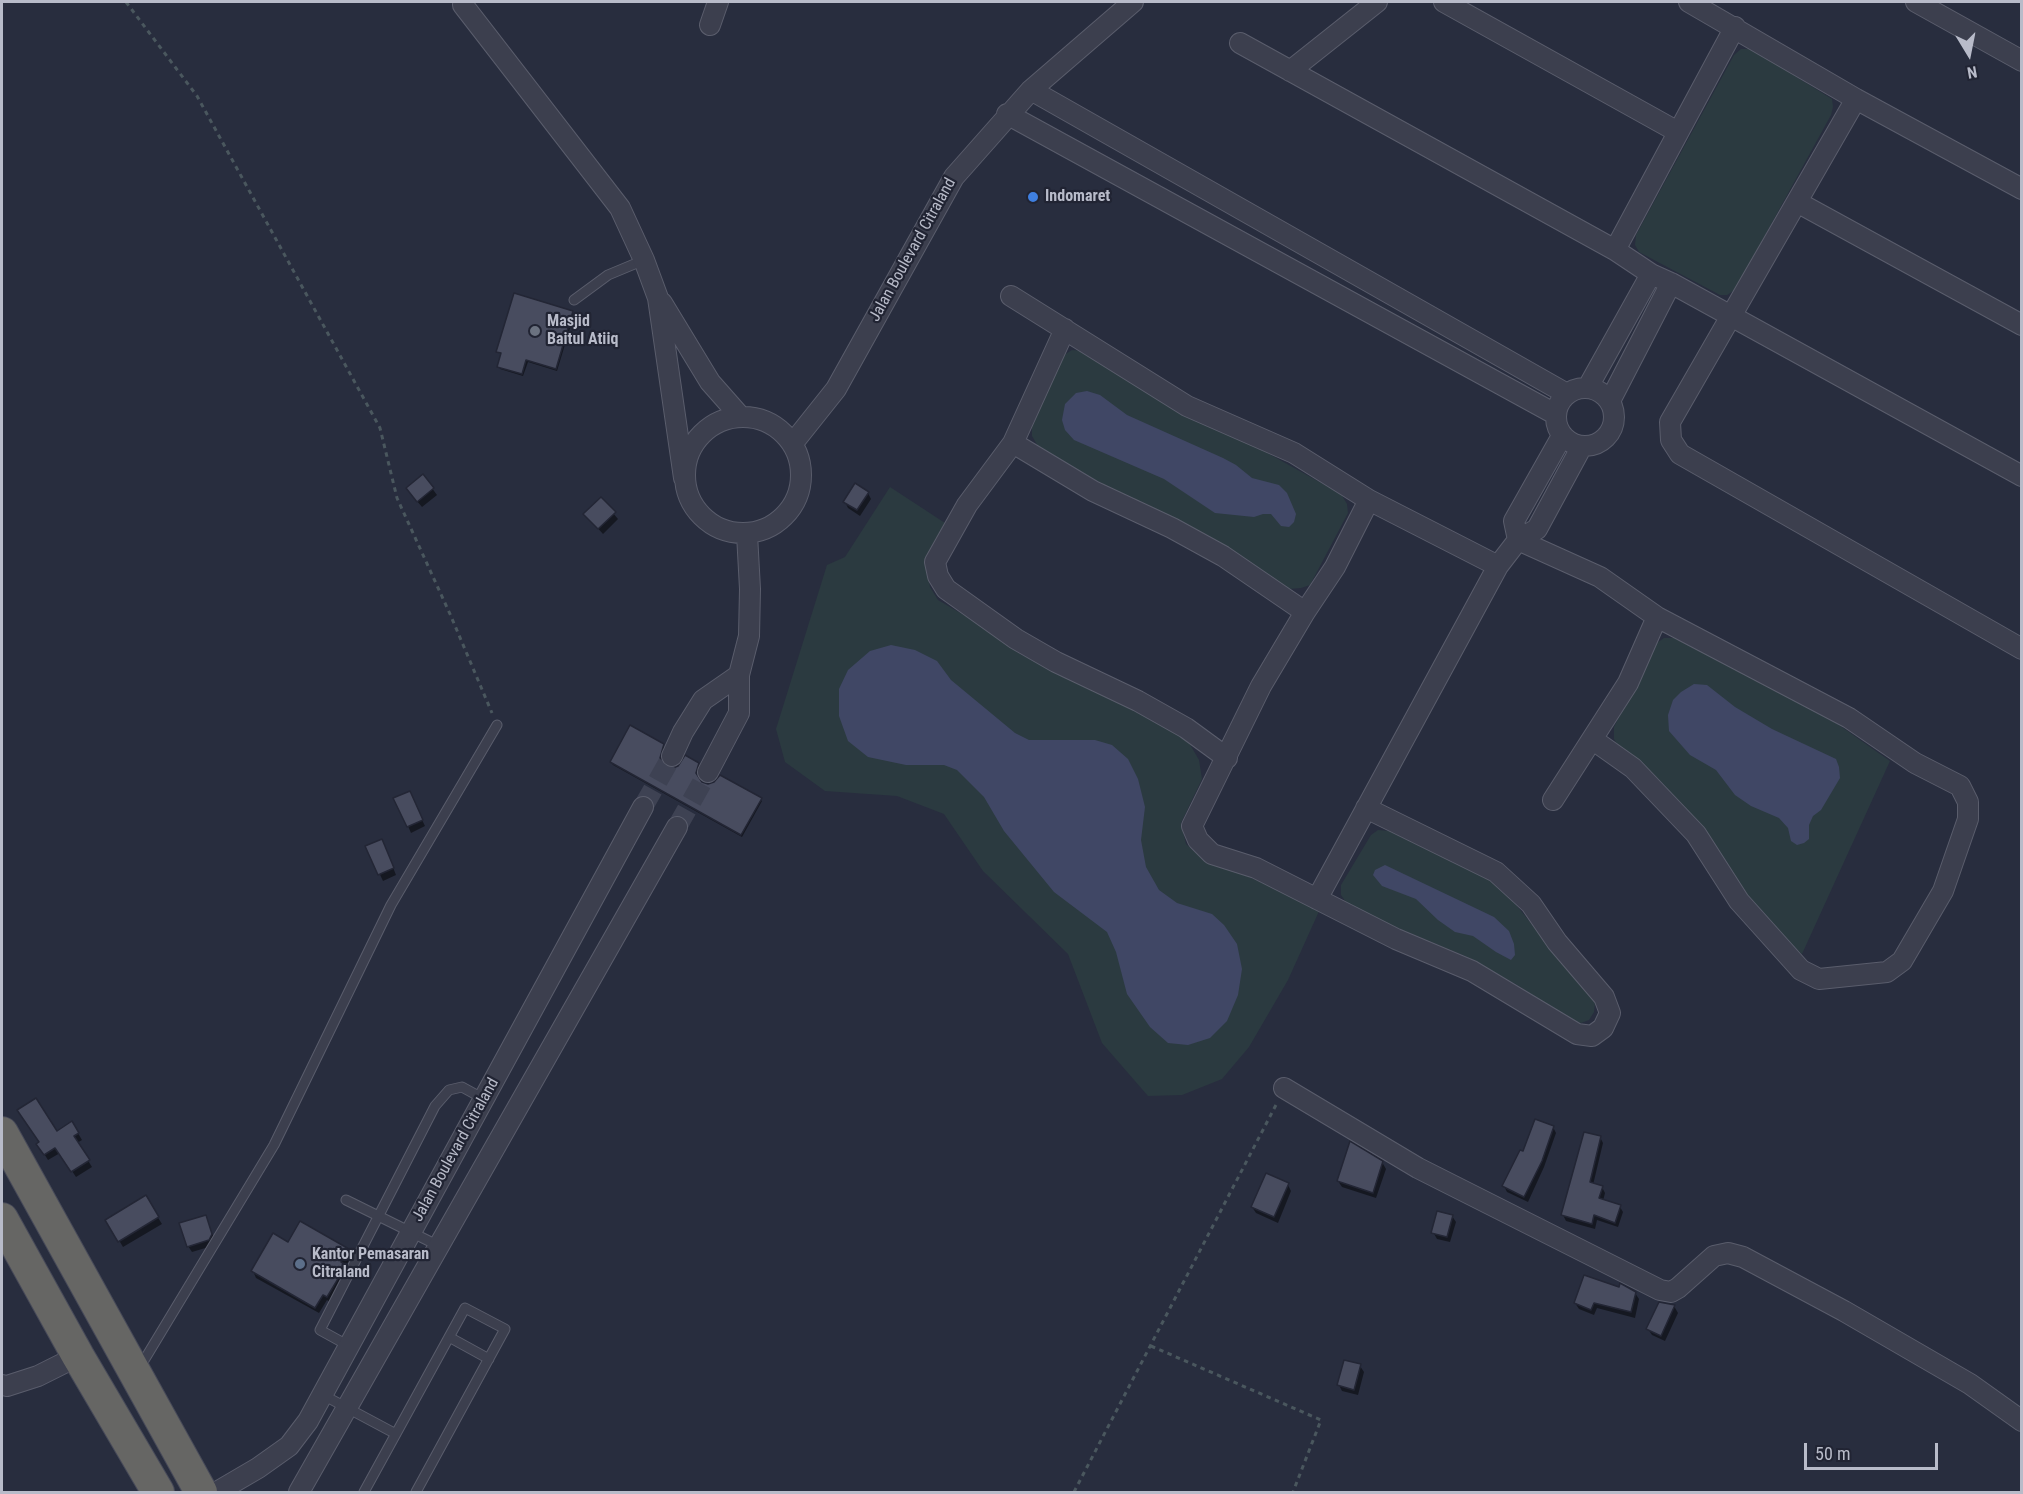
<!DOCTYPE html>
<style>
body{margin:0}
#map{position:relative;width:2023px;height:1494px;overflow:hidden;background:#282d3e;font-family:"Roboto Condensed",sans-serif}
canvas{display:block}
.frame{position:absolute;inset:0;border:3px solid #b8bbc9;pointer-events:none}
.north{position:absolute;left:1939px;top:24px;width:60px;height:60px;-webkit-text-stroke:4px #212433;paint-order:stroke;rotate:170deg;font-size:16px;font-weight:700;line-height:24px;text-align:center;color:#b8bbc9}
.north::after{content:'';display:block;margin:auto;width:21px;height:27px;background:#b8bbc9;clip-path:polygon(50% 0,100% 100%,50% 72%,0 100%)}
.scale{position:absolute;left:1804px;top:1443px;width:134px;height:27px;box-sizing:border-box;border:3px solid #b8bbc9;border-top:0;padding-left:8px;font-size:18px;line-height:21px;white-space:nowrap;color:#b8bbc9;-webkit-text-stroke:4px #212433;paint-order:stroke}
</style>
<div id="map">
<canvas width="2023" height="1494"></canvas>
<div class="frame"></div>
<div class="north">N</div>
<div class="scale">50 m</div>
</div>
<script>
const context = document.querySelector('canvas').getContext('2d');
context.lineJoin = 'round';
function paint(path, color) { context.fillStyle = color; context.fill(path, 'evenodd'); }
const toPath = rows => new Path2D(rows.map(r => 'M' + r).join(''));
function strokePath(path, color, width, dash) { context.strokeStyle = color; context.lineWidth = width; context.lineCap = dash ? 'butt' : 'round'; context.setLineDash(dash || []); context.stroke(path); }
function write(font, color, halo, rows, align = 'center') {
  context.font = font + ' "Roboto Condensed",sans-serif'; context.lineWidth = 4.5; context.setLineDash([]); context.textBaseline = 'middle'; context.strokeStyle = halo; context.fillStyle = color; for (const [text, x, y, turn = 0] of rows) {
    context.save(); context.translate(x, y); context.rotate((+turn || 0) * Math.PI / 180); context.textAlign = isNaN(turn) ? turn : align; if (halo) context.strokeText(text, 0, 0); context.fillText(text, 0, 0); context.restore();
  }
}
const green = toPath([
 [1741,49,1751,49,1832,99,1833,107,1831,115,1735,290,1727,295,1720,295,1639,252,1635,245,1636,235,1734,55],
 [1072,350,1084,351,1341,494,1347,504,1348,513,1310,585,1301,588,1288,589,1039,448,1032,436,1032,425,1064,355],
 [890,487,945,523,933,544,927,566,930,587,938,600,974,621,1020,654,1178,732,1188,741,1199,760,1202,779,1181,823,1186,844,1196,853,1320,909,1288,980,1249,1047,1222,1079,1182,1095,1148,1096,1102,1043,1068,954,983,871,944,814,897,796,825,791,785,762,776,729,827,565,845,557],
 [1664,638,1675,638,1822,713,1890,761,1802,954,1784,939,1749,897,1707,836,1619,748,1614,739,1614,727,1654,645],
 [1378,830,1389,831,1501,886,1595,1003,1594,1012,1589,1020,1581,1023,1571,1021,1517,985,1467,957,1369,916,1348,905,1341,895,1341,885,1371,835]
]);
const water = toPath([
 [1087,391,1100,395,1127,415,1223,458,1236,465,1252,478,1279,485,1287,493,1296,514,1294,522,1289,527,1281,526,1271,514,1263,514,1254,517,1215,513,1164,479,1074,440,1065,430,1062,420,1065,404,1076,393],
 [891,645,915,650,937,661,951,680,1015,733,1029,740,1095,740,1112,745,1128,759,1138,779,1145,807,1141,840,1146,867,1159,890,1177,903,1212,914,1224,925,1237,944,1242,969,1238,995,1227,1021,1210,1038,1188,1045,1168,1043,1150,1027,1127,994,1116,952,1107,932,1054,892,1004,831,984,797,957,770,944,765,906,765,868,757,848,741,839,716,839,689,848,670,870,651],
 [1694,684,1707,685,1735,707,1772,729,1836,759,1839,767,1840,778,1821,810,1813,816,1809,825,1809,839,1804,843,1797,845,1791,841,1788,828,1779,818,1751,806,1735,795,1716,770,1690,755,1669,731,1668,715,1673,700,1681,692],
 [1385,865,1494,917,1509,931,1514,944,1515,955,1511,960,1496,952,1473,936,1455,932,1438,920,1416,899,1382,886,1373,875,1375,870]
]);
const shadow = toPath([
 [572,312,574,315,557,371,528,362,523,376,500,369,499,367,502,355,498,351],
 [423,476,437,495,422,507,411,494],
 [868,493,871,499,860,516,848,508,845,502],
 [601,499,618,519,603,534,585,514],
 [663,745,665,748,661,761,666,768,673,769,698,764,700,767,697,777,701,784,760,799,762,801,742,837,613,765,611,762],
 [412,799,425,826,411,833,408,826],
 [367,847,385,847,396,875,383,881],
 [72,1123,82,1140,77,1143,92,1167,76,1177,60,1153,48,1160,38,1144],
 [1553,1127,1556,1133,1544,1167,1528,1202,1507,1192,1504,1186,1524,1153],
 [1600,1137,1603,1143,1593,1185,1602,1187,1605,1193,1603,1201,1620,1207,1623,1212,1618,1227,1597,1220,1595,1229,1566,1221,1563,1215],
 [1382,1162,1386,1169,1376,1198,1342,1187,1338,1181],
 [1288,1185,1291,1191,1278,1223,1256,1213,1252,1207],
 [145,1197,162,1224,123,1247,107,1220],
 [1452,1216,1456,1222,1450,1242,1437,1239,1433,1232],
 [206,1217,215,1241,212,1246,192,1252,188,1246],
 [288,1244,348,1250,352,1256,345,1267,348,1272,331,1303,327,1300,319,1313,256,1278,253,1271],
 [1635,1293,1639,1299,1635,1318,1597,1308,1594,1315,1579,1309,1575,1303],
 [1659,1304,1674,1306,1678,1313,1665,1341,1652,1335,1648,1329],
 [1360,1366,1364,1372,1358,1395,1342,1391,1339,1385]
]);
const building = toPath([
 [514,293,573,311,556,369,526,360,522,374,497,367,501,353,496,352,514,293],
 [423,474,434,488,417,502,406,488,423,474],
 [855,483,869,492,857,510,843,502,855,483],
 [601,497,616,512,598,529,583,514,601,497],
 [630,725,664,744,660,758,667,767,673,768,678,766,685,755,699,763,696,773,702,782,708,784,714,782,720,775,762,798,741,835,610,762,630,725],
 [410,791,423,820,407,827,393,798,410,791],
 [382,839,394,868,378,875,365,846,382,839],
 [36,1098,57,1131,72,1121,79,1133,74,1136,90,1160,71,1172,55,1148,44,1155,36,1144,39,1142,17,1110,36,1098],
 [1535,1119,1554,1126,1542,1161,1524,1197,1502,1186,1520,1150,1523,1151,1535,1119],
 [1584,1132,1601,1136,1590,1182,1603,1186,1599,1198,1621,1205,1615,1223,1594,1215,1592,1224,1561,1215,1584,1132],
 [1350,1141,1383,1161,1373,1193,1337,1181,1350,1141],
 [1266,1173,1289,1183,1274,1217,1251,1207,1266,1173],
 [146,1195,159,1217,118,1242,105,1220,146,1195],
 [1437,1211,1453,1215,1447,1237,1431,1233,1437,1211],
 [206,1215,212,1234,209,1240,187,1247,179,1223,206,1215],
 [300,1221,349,1249,341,1262,346,1265,342,1272,327,1297,323,1295,315,1308,251,1271,273,1233,288,1242,300,1221],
 [1584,1275,1619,1287,1620,1283,1636,1292,1631,1312,1594,1303,1591,1310,1574,1303,1584,1275],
 [1659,1302,1675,1305,1661,1336,1646,1329,1659,1302],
 [1344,1360,1361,1364,1354,1390,1337,1385,1344,1360]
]);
const minorTunnel = toPath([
 [643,807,672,756],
 [677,827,708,772]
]);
const path = toPath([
 [126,2,197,96,380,428,397,498,450,614,492,713],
 [1151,1346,1321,1420,1293,1492],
 [1074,1492,1277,1103]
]);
const service = toPath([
 [574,300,608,275,644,260],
 [346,1200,439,1246],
 [449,1337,489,1359],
 [349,1346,320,1330,435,1106,449,1090,462,1087,484,1099],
 [140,1367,274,1145,391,905,497,725],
 [323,1395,396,1434],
 [364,1492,465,1308,505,1329,416,1492]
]);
const minor = toPath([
 [1444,2,1678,132],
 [1689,2,1856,99,2022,189],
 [1916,2,2022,61],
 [463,5,620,208,644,260,658,298,684,478],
 [710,25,718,2],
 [1240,43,1615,250,1651,274,1671,283,2022,476],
 [1290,71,1377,2],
 [1031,90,1567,394],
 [1856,99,1670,422,1671,440,1680,454,2022,649],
 [1007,114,1555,414],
 [1797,202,2022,325],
 [1615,250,1735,27],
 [1011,296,1187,406,1294,453,1369,500,1498,566],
 [662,303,710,382,740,416],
 [1065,329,1013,443,967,505,935,562,938,576,946,589,1016,639,1056,662,1138,701,1186,728,1227,758],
 [1588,387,1651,274],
 '1556 417a29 29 0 1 1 58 0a29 29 0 1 1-58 0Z',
 [1610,401,1671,283],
 '685 475a58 58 0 1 1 116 0a58 58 0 1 1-116 0Z',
 [793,443,836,389,954,177,1031,90,1133,2],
 [1013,443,1093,491,1172,528,1223,556,1305,612],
 [1518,540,1600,577,1657,617,1849,718,1915,763,1960,786,1968,802,1968,819,1943,891,1902,961,1887,972,1819,979,1801,970,1739,901,1696,834,1633,768,1592,739],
 [1518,540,1514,521,1562,436],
 [672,756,683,732,703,700,739,675],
 [708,772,739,713,739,675,749,636,750,589,747,534],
 [1553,800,1628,683,1657,617],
 [1366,808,1496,872,1531,904,1557,942,1604,997,1610,1013,1603,1028,1592,1036,1577,1034,1472,971,1396,939,1256,868,1212,854,1198,840,1192,826,1261,686,1305,612,1335,567,1369,500],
 [1317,899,1498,566,1518,540,1537,529,1582,446],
 [1284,1088,1418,1168,1660,1290,1671,1292,1678,1288,1714,1256,1728,1253,1743,1257,1844,1311,1970,1384,2022,1421],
 [2,1385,7,1386,38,1376,78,1356],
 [217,1492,258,1468,289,1446,308,1421,643,807],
 [299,1492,677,827]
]);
const trunk = toPath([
 [2,1133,201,1492],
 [2,1219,78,1356,158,1492]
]);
const markers = [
 [1033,197,6,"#3f7fe0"],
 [535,331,6,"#6b7280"],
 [300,1264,6,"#5c6f8a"]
];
const poiNames = [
 ["Indomaret",1045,197],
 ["Masjid",547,322],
 ["Baitul Atiiq",547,340],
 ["Kantor Pemasaran",312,1255],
 ["Citraland",312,1273]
];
const streetNames = [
 ["Jalan Boulevard Citraland",913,250,-61],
 ["Jalan Boulevard Citraland",456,1150,-61]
];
paint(green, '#2b3a40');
paint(water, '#404765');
paint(shadow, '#0007');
paint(building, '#484c5f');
strokePath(building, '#232635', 1.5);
strokePath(minorTunnel, '#3e4253', 20, [20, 10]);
strokePath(service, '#5a5d6c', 11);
strokePath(minor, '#5a5d6c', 22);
strokePath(trunk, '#474a59', 34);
strokePath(path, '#4a575e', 3, [4.5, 4.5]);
strokePath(service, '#3c3f4e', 9);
strokePath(minor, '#3c3f4e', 20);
strokePath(trunk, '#666664', 32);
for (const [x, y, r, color] of markers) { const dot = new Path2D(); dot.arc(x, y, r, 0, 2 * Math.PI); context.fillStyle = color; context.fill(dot); strokePath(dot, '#212433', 2); }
write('bold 16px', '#b8bbc9', '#212433', poiNames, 'left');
write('16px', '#b8bbc9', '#212433', streetNames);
</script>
